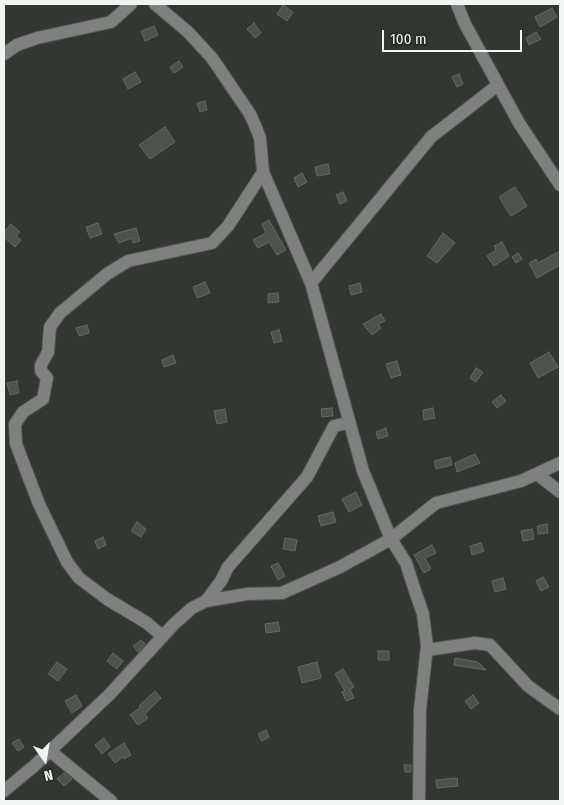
<!DOCTYPE html>
<style>
body{margin:0}
#map{position:relative;width:564px;height:805px;overflow:hidden;background:#323732;font-family:"Fira Sans Condensed",sans-serif}
canvas{display:block}
.frame{position:absolute;inset:0;border:5px solid #f1f5f1;pointer-events:none}
.north{position:absolute;left:20px;top:735px;width:50px;height:50px;-webkit-text-stroke:4px #282d28;paint-order:stroke;rotate:167deg;font-size:14px;font-weight:700;line-height:20px;text-align:center;color:#f1f5f1}
.north::after{content:'';display:block;margin:auto;width:18px;height:22px;background:#f1f5f1;clip-path:polygon(50% 0,100% 100%,50% 72%,0 100%)}
.scale{position:absolute;left:382px;top:30px;width:140px;height:22px;box-sizing:border-box;border:2px solid #f1f5f1;border-top:0;padding-left:6px;font-size:15px;line-height:18px;white-space:nowrap;color:#f1f5f1;-webkit-text-stroke:4px #282d28;paint-order:stroke}
</style>
<div id="map">
<canvas width="564" height="805"></canvas>
<div class="frame"></div>
<div class="north">N</div>
<div class="scale">100 m</div>
</div>
<script>
const context = document.querySelector('canvas').getContext('2d');
context.lineJoin = 'round';
function paint(path, color) { context.fillStyle = color; context.fill(path, 'evenodd'); }
const toPath = rows => new Path2D(rows.map(r => 'M' + r).join(''));
function strokePath(path, color, width, dash) { context.strokeStyle = color; context.lineWidth = width; context.lineCap = dash ? 'butt' : 'round'; context.setLineDash(dash || []); context.stroke(path); }
const building = toPath([
 [283,5,293,12,287,21,277,14,283,5],
 [552,8,557,17,540,27,535,17,552,8],
 [254,23,261,33,255,38,247,29,254,23],
 [154,26,158,35,145,41,141,31,154,26],
 [536,32,541,39,529,45,526,38,536,32],
 [179,61,183,67,174,73,170,67,179,61],
 [135,72,141,82,128,89,123,79,135,72],
 [459,74,463,84,457,87,452,77,459,74],
 [205,101,207,110,200,112,197,103,205,101],
 [165,127,175,142,150,159,139,145,165,127],
 [328,164,330,174,317,176,315,167,328,164],
 [302,173,307,182,298,187,294,178,302,173],
 [515,187,527,206,511,216,499,197,515,187],
 [343,192,347,201,340,204,336,195,343,192],
 [269,220,286,250,277,255,269,242,258,248,253,240,266,233,262,224,269,220],
 [98,223,102,234,90,238,86,227,98,223],
 [11,224,20,232,16,236,21,240,15,247,4,237,4,232,11,224],
 [136,228,140,241,133,243,132,238,119,243,114,234,136,228],
 [443,233,455,243,437,263,427,256,443,233],
 [502,242,509,256,494,266,487,256,496,250,494,246,502,242],
 [560,251,560,265,537,278,529,263,536,259,538,263,560,251],
 [518,253,522,259,516,263,512,257,518,253],
 [205,282,210,293,197,298,193,287,205,282],
 [360,283,362,292,351,295,349,286,360,283],
 [278,293,279,302,268,303,268,294,278,293],
 [381,314,385,321,378,324,381,328,372,335,363,324,381,314],
 [87,325,89,333,79,336,76,328,87,325],
 [279,330,282,341,274,343,271,332,279,330],
 [549,352,558,367,538,378,530,363,549,352],
 [173,355,176,363,164,367,162,360,173,355],
 [397,361,401,375,391,378,386,364,397,361],
 [476,368,483,372,476,382,470,378,476,368],
 [17,381,19,393,10,395,7,383,17,381],
 [501,395,506,401,497,408,492,402,501,395],
 [332,408,333,416,322,417,321,409,332,408],
 [433,408,435,418,424,420,423,410,433,408],
 [225,409,227,422,217,424,214,411,225,409],
 [386,428,388,436,378,439,376,432,386,428],
 [475,454,480,463,457,472,455,463,475,454],
 [450,457,452,465,436,469,434,461,450,457],
 [356,492,362,505,349,512,342,499,356,492],
 [333,512,336,522,321,526,318,516,333,512],
 [137,522,146,529,141,537,131,531,137,522],
 [547,524,548,533,538,534,537,526,547,524],
 [532,529,534,539,523,541,521,531,532,529],
 [103,537,106,545,98,549,95,541,103,537],
 [285,538,297,540,295,551,283,549,285,538],
 [481,543,484,551,472,555,470,546,481,543],
 [432,545,436,553,425,558,431,569,424,573,414,555,432,545],
 [278,563,285,576,278,580,271,566,278,563],
 [543,577,549,587,541,591,536,581,543,577],
 [503,578,506,589,495,592,492,581,503,578],
 [278,622,280,631,266,633,265,624,278,622],
 [141,640,145,644,138,652,133,646,141,640],
 [378,651,389,651,389,660,378,660,378,651],
 [113,653,123,661,117,669,107,661,113,653],
 [455,658,478,662,486,670,454,665,455,658],
 [57,662,67,669,58,681,48,674,57,662],
 [317,662,321,678,302,683,298,667,317,662],
 [343,669,354,687,350,689,354,698,346,701,342,692,345,691,335,674,343,669],
 [155,691,161,698,145,714,148,718,138,725,130,715,141,707,139,706,155,691],
 [76,695,82,706,72,713,65,701,76,695],
 [473,695,479,703,471,709,465,701,473,695],
 [266,730,269,737,262,741,258,734,266,730],
 [104,738,110,747,102,754,95,745,104,738],
 [19,739,24,747,18,751,12,743,19,739],
 [124,743,131,755,124,759,123,757,115,763,108,754,124,743],
 [404,765,411,765,411,772,405,772,404,765],
 [64,773,72,779,64,786,57,779,64,773],
 [457,778,458,786,437,788,436,780,457,778]
]);
const minor = toPath([
 [155,4,188,32,212,58,250,114,257,130,260,138,263,172,311,283,363,471,391,539,406,563,414,588,423,614,427,646,420,710,419,801],
 [457,4,465,24,519,123,560,185],
 [4,54,17,45,37,38,111,22,131,4],
 [311,283,431,137,498,85],
 [537,474,560,492],
 [206,601,221,581,228,567,307,477,334,426,348,423],
 [162,636,147,623,107,599,79,578,67,562,39,504,16,444,15,424,23,412,43,399,47,378,41,371,41,365,48,352,50,327,60,313,107,274,128,261,212,243,228,226,263,172],
 [427,650,475,643,490,645,528,686,560,709],
 [50,751,111,801],
 [4,791,34,766,109,695,174,624,192,608,206,601,247,594,282,593,340,567,391,539,436,503,521,481,560,463]
]);
paint(building, '#4d524c');
strokePath(building, '#636963', 1);
strokePath(minor, '#515551', 14);
strokePath(minor, '#7e817e', 12);
</script>
